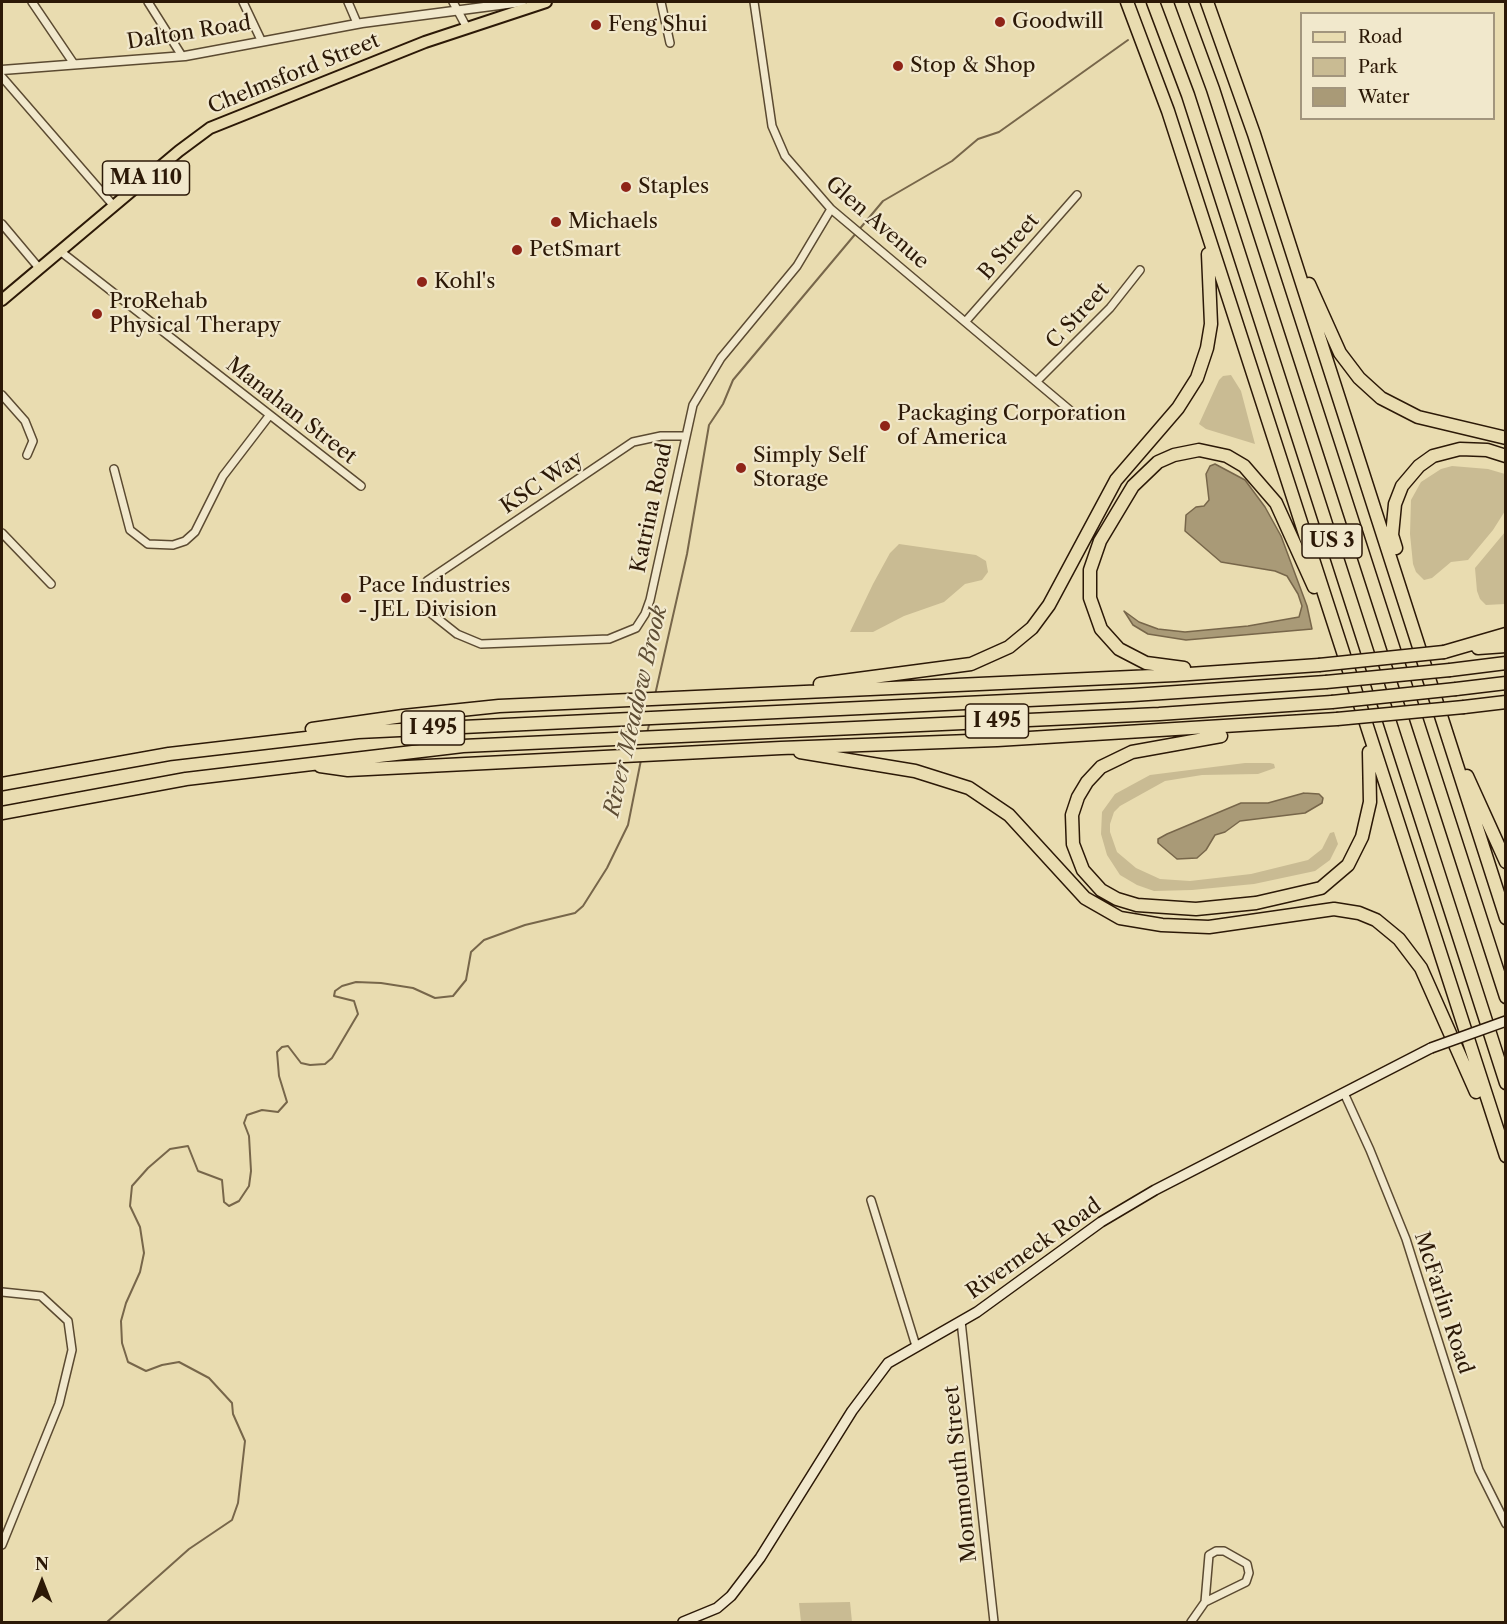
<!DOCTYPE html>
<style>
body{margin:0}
#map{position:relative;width:1507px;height:1624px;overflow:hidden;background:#e9dcb0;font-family:"Libre Caslon Text",serif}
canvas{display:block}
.frame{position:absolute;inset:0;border:3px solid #2c1907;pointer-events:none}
.legend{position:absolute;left:1300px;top:12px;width:195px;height:108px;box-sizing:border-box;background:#f1e8cc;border:2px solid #a2957d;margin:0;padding:8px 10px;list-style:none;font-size:18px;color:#2c1907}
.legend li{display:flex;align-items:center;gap:12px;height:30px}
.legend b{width:30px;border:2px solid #a2957d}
.north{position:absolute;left:12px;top:1552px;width:60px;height:60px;-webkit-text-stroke:4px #f1e8cc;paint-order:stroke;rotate:0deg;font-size:16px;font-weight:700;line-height:24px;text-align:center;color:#2c1907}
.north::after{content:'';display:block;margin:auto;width:21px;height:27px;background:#2c1907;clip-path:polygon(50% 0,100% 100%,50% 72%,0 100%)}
</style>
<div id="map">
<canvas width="1507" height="1624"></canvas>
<div class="frame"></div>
<ul class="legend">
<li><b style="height:8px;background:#e9dcb0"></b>Road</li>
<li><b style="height:16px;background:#c9bb93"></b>Park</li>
<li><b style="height:16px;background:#a99a77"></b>Water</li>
</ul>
<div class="north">N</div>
</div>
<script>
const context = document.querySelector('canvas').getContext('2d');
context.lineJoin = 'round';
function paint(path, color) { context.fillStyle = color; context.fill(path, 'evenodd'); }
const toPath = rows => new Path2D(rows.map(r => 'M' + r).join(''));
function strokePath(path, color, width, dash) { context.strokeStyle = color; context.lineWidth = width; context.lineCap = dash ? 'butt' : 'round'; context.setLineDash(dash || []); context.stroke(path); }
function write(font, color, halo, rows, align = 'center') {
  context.font = font + ' "Libre Caslon Text",serif'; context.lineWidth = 4.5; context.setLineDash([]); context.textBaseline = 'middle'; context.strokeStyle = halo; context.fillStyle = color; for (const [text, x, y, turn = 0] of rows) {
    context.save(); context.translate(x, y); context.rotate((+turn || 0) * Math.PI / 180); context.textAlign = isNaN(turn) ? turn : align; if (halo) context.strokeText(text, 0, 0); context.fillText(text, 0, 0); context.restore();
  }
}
const green = toPath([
 [1231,375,1241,391,1255,444,1206,429,1199,424,1219,380,1223,376],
 [1452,466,1488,469,1505,474,1505,511,1493,530,1468,560,1451,562,1432,578,1424,580,1416,572,1413,564,1410,534,1411,500,1421,482,1441,469],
 [1505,532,1505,604,1486,605,1480,599,1477,591,1475,568],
 [899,544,976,555,986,561,988,572,982,580,965,584,944,602,904,616,873,632,850,632,873,584,890,553],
 [1245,763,1270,763,1274,764,1275,768,1258,774,1202,775,1165,781,1120,806,1114,812,1110,824,1110,832,1117,852,1136,868,1160,879,1190,881,1251,874,1308,860,1322,849,1330,833,1334,832,1338,844,1330,860,1315,871,1254,884,1192,890,1154,891,1137,885,1120,875,1107,855,1101,834,1102,812,1115,794,1150,775],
 [850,1602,852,1622,801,1622,799,1603]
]);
const water = toPath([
 [1215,464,1245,480,1265,507,1281,536,1307,606,1312,629,1186,640,1148,634,1133,625,1126,614,1124,611,1139,622,1158,629,1185,632,1248,626,1299,617,1302,606,1298,594,1287,576,1275,571,1221,562,1185,531,1186,515,1196,507,1204,506,1209,500,1206,474,1210,466,1215,464],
 [1304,793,1319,794,1323,798,1322,803,1305,813,1240,821,1225,832,1215,835,1206,850,1197,858,1177,859,1158,843,1158,839,1167,834,1241,803,1268,803,1304,793]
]);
const stream = toPath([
 [655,695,687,554,709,425,723,404,733,380,883,201,952,161,978,139,999,132,1128,40],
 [647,733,650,721],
 [107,1622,189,1549,232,1520,238,1503,245,1441,233,1414,232,1403,209,1378,179,1362,162,1365,146,1371,128,1362,122,1343,121,1321,126,1303,140,1272,144,1253,140,1227,130,1206,132,1186,148,1168,170,1149,188,1146,198,1171,222,1180,224,1202,229,1206,239,1201,249,1186,251,1171,249,1136,244,1123,247,1115,262,1110,278,1112,287,1102,279,1076,277,1052,282,1047,288,1046,301,1063,310,1065,325,1064,332,1058,358,1014,354,1001,334,996,335,991,342,986,356,982,381,983,413,988,435,998,453,996,466,980,471,952,484,940,525,925,575,913,583,906,607,868,628,825,641,760]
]);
const minor = toPath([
 [32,2,74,64],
 [148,2,182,56],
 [243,2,261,40],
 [348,2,357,23],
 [453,2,467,28],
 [661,2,670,43],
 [754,2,772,126,785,156,831,209,1072,412],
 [2,77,113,205],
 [2,224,39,268],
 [60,251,361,486],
 [966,321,1077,195],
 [1037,381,1110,308,1140,270],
 [2,395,25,421,33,441,27,455],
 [114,469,130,530,148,544,173,545,185,541,195,532,223,476,269,416],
 [2,533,51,584],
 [427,581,633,442,661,436,684,436],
 [423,607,457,634,481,644,609,639,636,628,645,614,650,600,693,405,721,358,797,266,831,209],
 [1344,1093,1370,1150,1406,1239,1479,1470,1506,1524],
 [871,1200,916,1346],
 [2,1292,41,1296,68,1321,72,1350,59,1404,2,1545],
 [961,1321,994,1622],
 [1191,1622,1205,1602,1209,1555,1216,1551,1224,1551,1247,1564,1249,1573,1246,1582,1205,1602]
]);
const tertiary = toPath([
 [2,70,185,56,362,23,522,2]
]);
const secondary = toPath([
 [683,1622,717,1608,731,1596,760,1558,852,1411,888,1363,977,1312,1101,1222,1155,1190,1431,1048]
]);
const primary = toPath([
 [2,300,179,151,210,128,425,42,546,2]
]);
const motorway = toPath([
 [1127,2,1168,111,1506,1156],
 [1153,2,1188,95,1506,1083],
 [1181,2,1213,89,1506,997],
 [1207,2,1254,134,1506,918],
 [1309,284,1340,353,1359,378,1381,398,1418,417,1506,438],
 [1396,548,1392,535,1395,504,1402,486,1419,466,1433,456,1460,449,1487,450,1506,456],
 [1478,648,1506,646],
 [1444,652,1506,634],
 [1184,668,1146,663,1119,649,1101,629,1090,598,1090,570,1100,541,1133,486,1158,462,1174,455,1199,450,1227,456,1244,466,1276,503,1314,587],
 [1450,670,1506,663],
 [820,684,971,664,1009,647,1032,628,1049,605,1116,480,1178,408,1197,378,1207,348,1211,324,1208,254],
 [1456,689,1506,683],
 [1464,707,1506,702],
 [312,729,403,716,499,706,1175,675,1319,665],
 [1221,736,1132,752,1101,767,1087,782,1078,797,1072,815,1073,844,1083,870,1101,890,1117,899,1137,905,1196,909,1256,903,1321,888,1348,865,1362,837,1370,802,1369,752],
 [800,752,915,771,969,788,1009,815,1085,898,1120,918,1162,925,1209,927,1334,909,1359,913,1376,920,1399,939,1421,968,1476,1092],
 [320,766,348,770,781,748,997,740,1337,719],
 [1467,776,1506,862],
 [2,784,169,754,358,732,1133,695,1326,682],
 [2,813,186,779,463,746,1159,714,1332,702]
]);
const secondaryBridge = toPath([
 [1431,1048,1506,1021]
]);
const motorwayBridge = toPath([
 [1319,665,1444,652],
 [1326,682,1450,670],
 [1332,702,1456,689],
 [1337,719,1464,707]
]);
const markers = [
 [1000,22,6,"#8f2418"],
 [596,25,6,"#8f2418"],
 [898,66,6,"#8f2418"],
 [626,187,6,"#8f2418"],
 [556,222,6,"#8f2418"],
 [517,250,6,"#8f2418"],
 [422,282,6,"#8f2418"],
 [97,314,6,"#8f2418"],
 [885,426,6,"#8f2418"],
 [741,468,6,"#8f2418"],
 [346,598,6,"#8f2418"]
];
const shields = [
 [146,178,87],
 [1332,541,60],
 [997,721,63],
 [433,728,63]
];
const shieldNames = [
 ["MA 110",146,178],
 ["US 3",1332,541],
 ["I 495",997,721],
 ["I 495",433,728]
];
const poiNames = [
 ["Goodwill",1012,22],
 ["Feng Shui",608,25],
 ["Stop & Shop",910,66],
 ["Staples",638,187],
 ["Michaels",568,222],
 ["PetSmart",529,250],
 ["Kohl's",434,282],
 ["ProRehab",109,302],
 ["Physical Therapy",109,326],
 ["Packaging Corporation",897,414],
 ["of America",897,438],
 ["Simply Self",753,456],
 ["Storage",753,480],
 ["Pace Industries",358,586],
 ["- JEL Division",358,610]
];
const streetNames = [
 ["Dalton Road",189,33,-9],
 ["Chelmsford Street",294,74,-22],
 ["Glen Avenue",877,223,41],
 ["B Street",1009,247,-49],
 ["C Street",1078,316,-47],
 ["Manahan Street",291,411,38],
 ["KSC Way",542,483,-34],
 ["Katrina Road",652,508,-78],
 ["Riverneck Road",1034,1249,-35],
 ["McFarlin Road",1443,1303,72],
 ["Monmouth Street",961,1474,-96]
];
const waterNames = [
 ["River Meadow Brook",636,711,-77]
];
paint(green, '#c9bb93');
paint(water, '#a99a77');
strokePath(water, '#77664a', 1.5);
strokePath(stream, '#77664a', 2);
strokePath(minor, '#5b4a31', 10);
strokePath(tertiary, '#5b4a31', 11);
strokePath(secondary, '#2c1907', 12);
strokePath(primary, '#2c1907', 14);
strokePath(motorway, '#2c1907', 15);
strokePath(minor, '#f1e8cc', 7);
strokePath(tertiary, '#f1e8cc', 8);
strokePath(secondary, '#f1e8cc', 9);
strokePath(primary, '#e9dcb0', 10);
strokePath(motorway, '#e9dcb0', 12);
strokePath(secondaryBridge, '#2c1907', 12, []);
strokePath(motorwayBridge, '#2c1907', 15, []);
strokePath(secondaryBridge, '#f1e8cc', 9);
strokePath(motorwayBridge, '#e9dcb0', 12);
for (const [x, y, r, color] of markers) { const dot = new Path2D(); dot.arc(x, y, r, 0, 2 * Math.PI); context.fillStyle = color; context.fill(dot); strokePath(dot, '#f1e8cc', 2); }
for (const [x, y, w] of shields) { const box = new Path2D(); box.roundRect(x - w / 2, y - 17, w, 34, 4.5); context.fillStyle = '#f1e8cc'; context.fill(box); strokePath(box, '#2c1907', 1.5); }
write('bold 20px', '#2c1907', null, shieldNames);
write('21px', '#2c1907', '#f1e8cc', poiNames, 'left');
write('21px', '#2c1907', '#f1e8cc', streetNames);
write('italic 22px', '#5e4d34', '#f1e8cc', waterNames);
</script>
